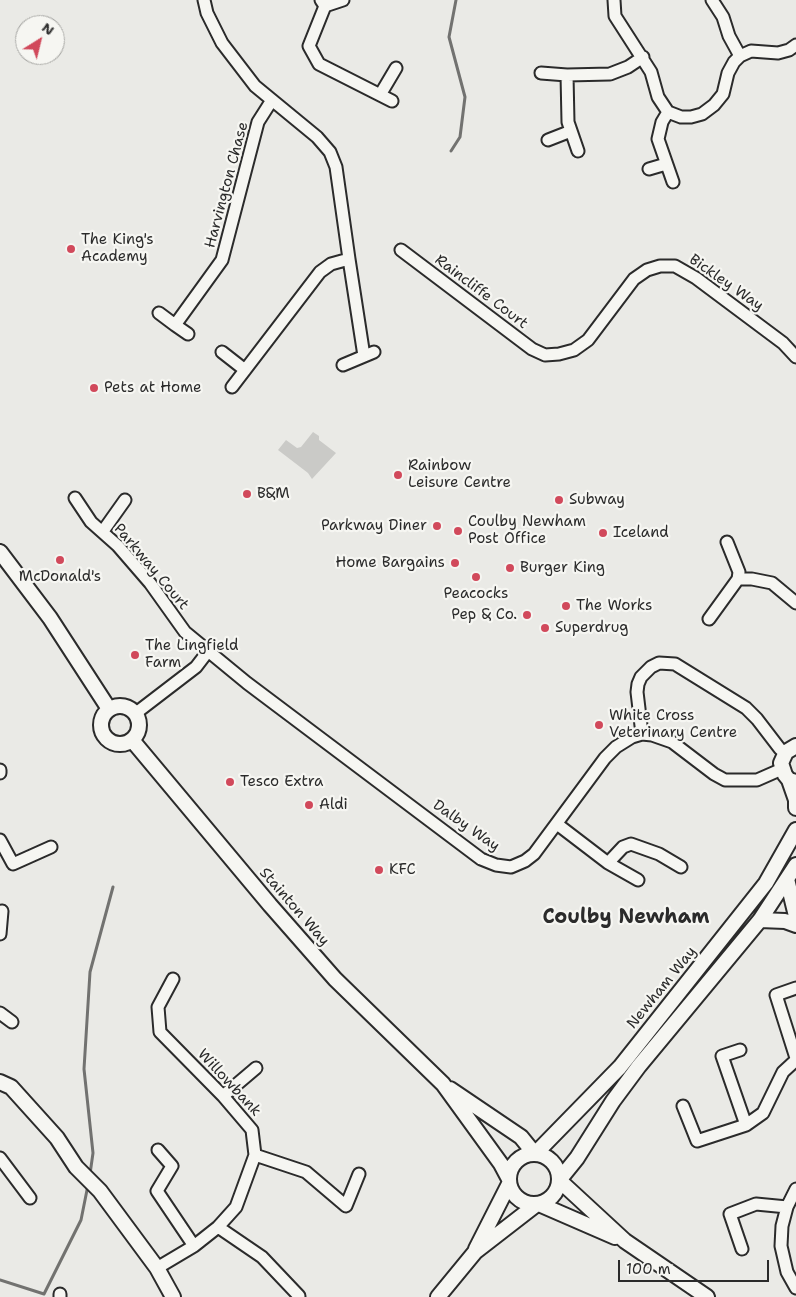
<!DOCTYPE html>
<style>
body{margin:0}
#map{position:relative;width:796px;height:1297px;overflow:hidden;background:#eaeae6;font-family:"Shantell Sans",sans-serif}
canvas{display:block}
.north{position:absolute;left:15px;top:15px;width:50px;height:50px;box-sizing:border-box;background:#f6f6f2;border:1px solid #a5a5a2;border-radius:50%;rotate:36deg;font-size:14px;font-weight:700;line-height:20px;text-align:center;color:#2b2b2b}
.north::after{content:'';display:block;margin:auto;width:18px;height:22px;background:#d1495b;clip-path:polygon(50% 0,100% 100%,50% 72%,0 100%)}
.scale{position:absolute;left:618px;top:1260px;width:151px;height:22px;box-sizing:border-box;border:2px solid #2b2b2b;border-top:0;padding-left:6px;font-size:15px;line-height:18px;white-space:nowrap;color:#2b2b2b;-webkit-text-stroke:4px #f6f6f2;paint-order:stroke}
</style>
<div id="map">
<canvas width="796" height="1297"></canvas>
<div class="north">N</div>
<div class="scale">100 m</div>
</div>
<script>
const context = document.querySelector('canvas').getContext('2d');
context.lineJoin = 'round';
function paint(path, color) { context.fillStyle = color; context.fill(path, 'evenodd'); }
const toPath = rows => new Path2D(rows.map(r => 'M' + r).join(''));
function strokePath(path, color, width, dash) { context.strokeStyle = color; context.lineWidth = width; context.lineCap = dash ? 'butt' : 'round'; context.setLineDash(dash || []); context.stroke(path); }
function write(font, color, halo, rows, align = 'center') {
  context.font = font + ' "Shantell Sans",sans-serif'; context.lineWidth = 4.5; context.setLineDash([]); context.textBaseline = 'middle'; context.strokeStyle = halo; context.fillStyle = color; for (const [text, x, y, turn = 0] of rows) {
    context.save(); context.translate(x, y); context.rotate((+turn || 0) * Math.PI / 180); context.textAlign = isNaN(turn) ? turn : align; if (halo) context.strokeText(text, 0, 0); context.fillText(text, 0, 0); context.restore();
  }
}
const green = toPath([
 [313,432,319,436,319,440,336,453,312,479,308,473,278,450,286,440,297,448,301,447]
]);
const stream = toPath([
 [451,151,460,137,465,97,449,37,456,0],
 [90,1174,93,1153,84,1069,90,972,113,887],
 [0,1280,44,1294,81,1220,88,1185]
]);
const minor = toPath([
 [204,0,207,13,222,43,255,86,317,137,330,152,336,167,349,259,331,264,320,272,232,387],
 [321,0,325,6,309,46,319,64,392,101],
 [614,0,615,16,651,72,658,97,668,112,681,117,691,117,702,114,714,105,723,94,728,73,734,62,740,56,751,51,778,53,789,50,796,45],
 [712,0,723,17,729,36,740,56],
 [325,6,343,0],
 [541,73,567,75,610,74,628,67,643,57],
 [567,75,568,122,578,151],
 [380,95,396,68],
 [668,112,662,122,658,139,673,182],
 [548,140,571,131],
 [649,169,666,164],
 [401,250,532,349,545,355,559,354,574,350,588,340,634,279,647,270,660,266,675,266,696,278,783,343,796,357],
 [349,259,364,356],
 [159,313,175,325,222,260,258,122,272,100],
 [175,325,188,334],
 [222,352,245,370],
 [343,365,374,352],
 [75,498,91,522,118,546,150,583,185,632,247,683,481,859,496,865,511,867,525,861,534,854,605,758,616,747,632,737,642,734,652,735,672,742,714,774,725,780,757,780,782,769],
 [103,531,125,500],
 [738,579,752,579,772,583,796,603],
 [709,619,738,579,739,572,727,542],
 [136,713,196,667,209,650],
 [642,734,637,692,638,684,641,677,651,667,659,663,675,664,746,708,757,719,780,749],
 [0,770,0,773],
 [557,824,608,863,638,880],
 [0,840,13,864,51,847],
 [608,863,623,847,631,844,659,854,681,867],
 [0,934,2,911],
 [796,988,776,995,796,1058],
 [0,1013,12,1022],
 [740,1050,722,1056,746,1125],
 [223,1096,256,1068],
 [683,1106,697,1141,746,1125,763,1113,783,1072,796,1060],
 [158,1150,172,1166,157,1191,194,1246],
 [255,1155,306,1172,346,1206,359,1174],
 [0,1158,30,1198],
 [796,1189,787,1207,782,1226,781,1246,787,1272,796,1288],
 [218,1227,262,1257,299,1296,298,1297],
 [742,1249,730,1214,756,1204,787,1207],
 [157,1268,194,1246,218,1227,236,1207,255,1155,252,1130,223,1096,160,1032,158,1007,173,979],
 [60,1297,60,1294]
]);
const tertiary = toPath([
 [0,552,50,618,109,709],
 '101 725a19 19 0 1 1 38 0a19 19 0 1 1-38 0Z',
 [132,740,270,905,335,979,443,1084,501,1164,509,1179],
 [796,746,786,752,781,763,785,775,789,780,796,782],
 [789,780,796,800,796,808],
 [787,879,796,916],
 [760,920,785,921,796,925],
 [0,1082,11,1087,57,1138,76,1167,100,1191,157,1268,173,1297],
 [450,1089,521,1137,534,1153],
 [536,1153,620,1067,766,883,796,830],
 '509 1179a25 25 0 1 1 50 0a25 25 0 1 1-50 0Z',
 [560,1179,577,1158,613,1101,639,1066,760,920,796,865],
 [560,1181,625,1241,707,1297],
 [539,1204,615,1237],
 [476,1249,509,1184],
 [438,1297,475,1252,537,1204]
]);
const markers = [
 [71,249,5,"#d1495b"],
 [94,388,5,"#d1495b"],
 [398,475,5,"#d1495b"],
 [247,494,5,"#d1495b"],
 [559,500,5,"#d1495b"],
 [437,526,5,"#d1495b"],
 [458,531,5,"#d1495b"],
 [603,533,5,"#d1495b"],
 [60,560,5,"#d1495b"],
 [455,563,5,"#d1495b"],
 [510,568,5,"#d1495b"],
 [476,577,5,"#d1495b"],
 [566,606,5,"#d1495b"],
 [527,615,5,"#d1495b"],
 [545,628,5,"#d1495b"],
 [135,655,5,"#d1495b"],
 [599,725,5,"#d1495b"],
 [230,782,5,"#d1495b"],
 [309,805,5,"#d1495b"],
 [379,870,5,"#d1495b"]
];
const streetNames = [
 ["Harvington Chase",227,185,-75],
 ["Bickley Way",726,283,35],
 ["Raincliffe Court",481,292,37],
 ["Parkway Court",151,567,50],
 ["Dalby Way",466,826,35],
 ["Stainton Way",294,907,49],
 ["Newham Way",662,988,-51],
 ["Willowbank",229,1083,47]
];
const poiNames = [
 ["The King's",81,240],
 ["Academy",81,257],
 ["Pets at Home",104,388],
 ["Rainbow",408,466],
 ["Leisure Centre",408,483],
 ["B&M",257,494],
 ["Subway",569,500],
 ["Coulby Newham",468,522],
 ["Post Office",468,539],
 ["Parkway Diner",427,526,"right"],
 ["Iceland",613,533],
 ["Home Bargains",445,563,"right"],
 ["Burger King",520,568],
 ["McDonald's",60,577,"center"],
 ["Peacocks",476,594,"center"],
 ["The Works",576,606],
 ["Pep & Co.",517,615,"right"],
 ["Superdrug",555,628],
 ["The Lingfield",145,646],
 ["Farm",145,663],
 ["White Cross",609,716],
 ["Veterinary Centre",609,733],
 ["Tesco Extra",240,782],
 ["Aldi",319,805],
 ["KFC",389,870]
];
const districtNames = [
 ["Coulby Newham",626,918]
];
paint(green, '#cacac7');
strokePath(stream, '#727270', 3);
strokePath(minor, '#2b2b2b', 15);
strokePath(tertiary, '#2b2b2b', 18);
strokePath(minor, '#f6f6f2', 11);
strokePath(tertiary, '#f6f6f2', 14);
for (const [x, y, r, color] of markers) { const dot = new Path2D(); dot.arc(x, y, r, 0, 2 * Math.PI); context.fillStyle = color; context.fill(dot); strokePath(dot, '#f6f6f2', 2); }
write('15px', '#2b2b2b', '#f6f6f2', streetNames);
write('15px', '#2b2b2b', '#f6f6f2', poiNames, 'left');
write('bold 20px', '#2b2b2b', '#f6f6f2', districtNames);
</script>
